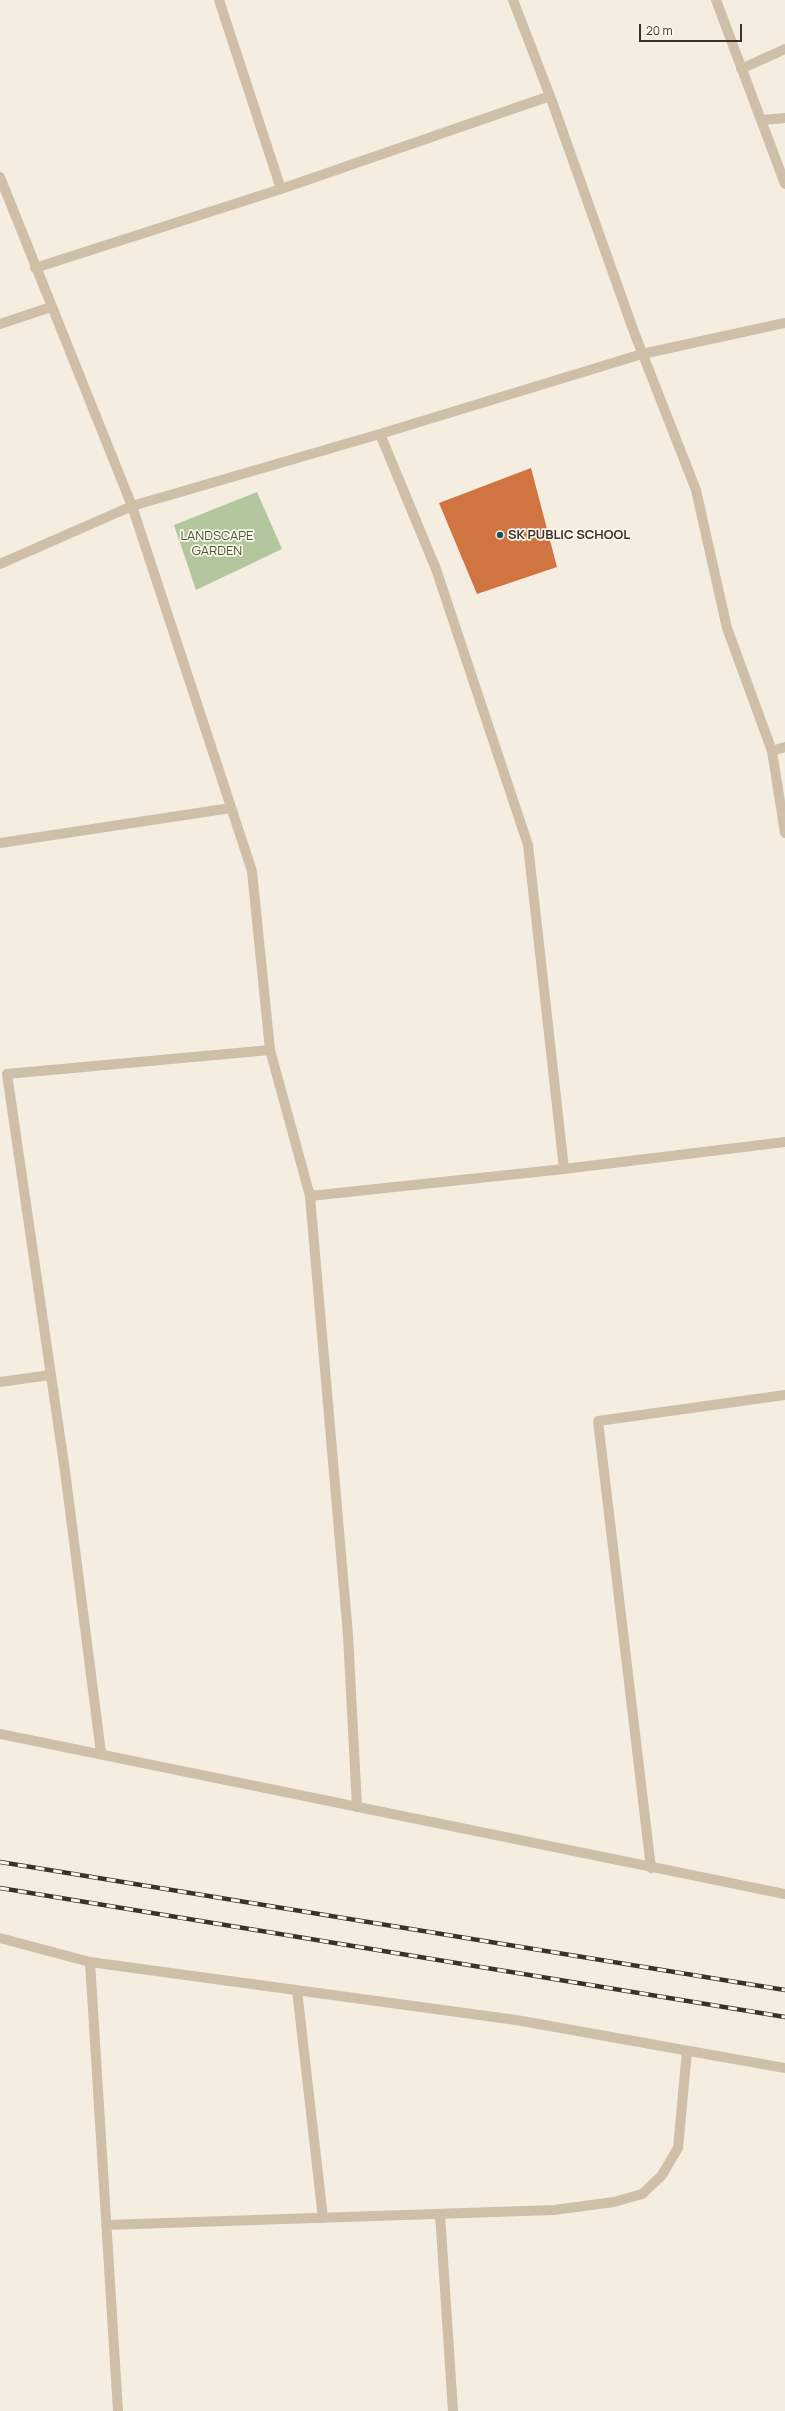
<!DOCTYPE html>
<style>
body{margin:0}
#map{position:relative;width:785px;height:2411px;overflow:hidden;background:#f5eddf;font-family:Manrope,sans-serif}
canvas{display:block}
.scale{position:absolute;left:639px;top:24px;width:103px;height:18px;box-sizing:border-box;border:2px solid #3c312a;border-top:0;padding-left:5px;font-size:12px;line-height:14px;white-space:nowrap;color:#3c312a;-webkit-text-stroke:3px #fcf6ec;paint-order:stroke}
</style>
<div id="map">
<canvas width="785" height="2411"></canvas>
<div class="scale">20 m</div>
</div>
<script>
const context = document.querySelector('canvas').getContext('2d');
context.lineJoin = 'round';
function paint(path, color) { context.fillStyle = color; context.fill(path, 'evenodd'); }
const toPath = rows => new Path2D(rows.map(r => 'M' + r).join(''));
function strokePath(path, color, width, dash) { context.strokeStyle = color; context.lineWidth = width; context.lineCap = dash ? 'butt' : 'round'; context.setLineDash(dash || []); context.stroke(path); }
function write(font, color, halo, rows, align = 'center') {
  context.font = font + ' Manrope,sans-serif'; context.lineWidth = 3.5; context.setLineDash([]); context.textBaseline = 'middle'; context.strokeStyle = halo; context.fillStyle = color; for (const [text, x, y, turn = 0] of rows) {
    context.save(); context.translate(x, y); context.rotate((+turn || 0) * Math.PI / 180); context.textAlign = isNaN(turn) ? turn : align; if (halo) context.strokeText(text, 0, 0); context.fillText(text, 0, 0); context.restore();
  }
}
const green = toPath([
 [257,492,282,549,196,590,174,525]
]);
const building = toPath([
 [531,468,557,567,477,594,439,503]
]);
const minor = toPath([
 [219,0,281,189],
 [513,0,550,96,634,332,696,490,727,628,772,751,785,833],
 [716,0,785,184],
 [741,69,785,49],
 [762,120,785,118],
 [0,177,132,506,252,871,270,1050,310,1196,348,1635,357,1807],
 [35,268,281,189,550,96],
 [785,323,642,354,380,434,436,569,528,845,564,1169,785,1142],
 [0,324,51,307],
 [0,564,132,506,380,434],
 [772,751,785,747],
 [0,843,231,808],
 [310,1196,564,1169],
 [0,1382,50,1375],
 [101,1753,65,1471,7,1074,270,1050],
 [651,1868,598,1421,785,1395],
 [0,1938,90,1962,516,2020,785,2068],
 [90,1962,118,2411],
 [297,1990,323,2218],
 [440,2214,453,2411],
 [106,2225,554,2210,614,2202,642,2194,662,2175,678,2148,687,2051]
]);
const tertiary = toPath([
 [0,1734,785,1894]
]);
const rail = toPath([
 [0,1862,785,1990],
 [0,1888,785,2017]
]);
const markers = [
 [500,535,4,"#1b5461"]
];
const poiNames = [
 ["SK PUBLIC SCHOOL",508,535]
];
const parkNames = [
 ["LANDSCAPE",217,536],
 ["GARDEN",217,551]
];
paint(green, '#b3c69d');
paint(building, '#d07542');
strokePath(minor, '#cfbfa9', 10);
strokePath(tertiary, '#cfbfa9', 10);
strokePath(rail, '#3c312a', 4.5);
strokePath(rail, '#fcf6ec', 3, [9]);
for (const [x, y, r, color] of markers) { const dot = new Path2D(); dot.arc(x, y, r, 0, 2 * Math.PI); context.fillStyle = color; context.fill(dot); strokePath(dot, '#fcf6ec', 1.5); }
write('bold 13px', '#3c312a', '#fcf6ec', poiNames, 'left');
write('13px', '#445c2b', '#fcf6ec', parkNames);
</script>
